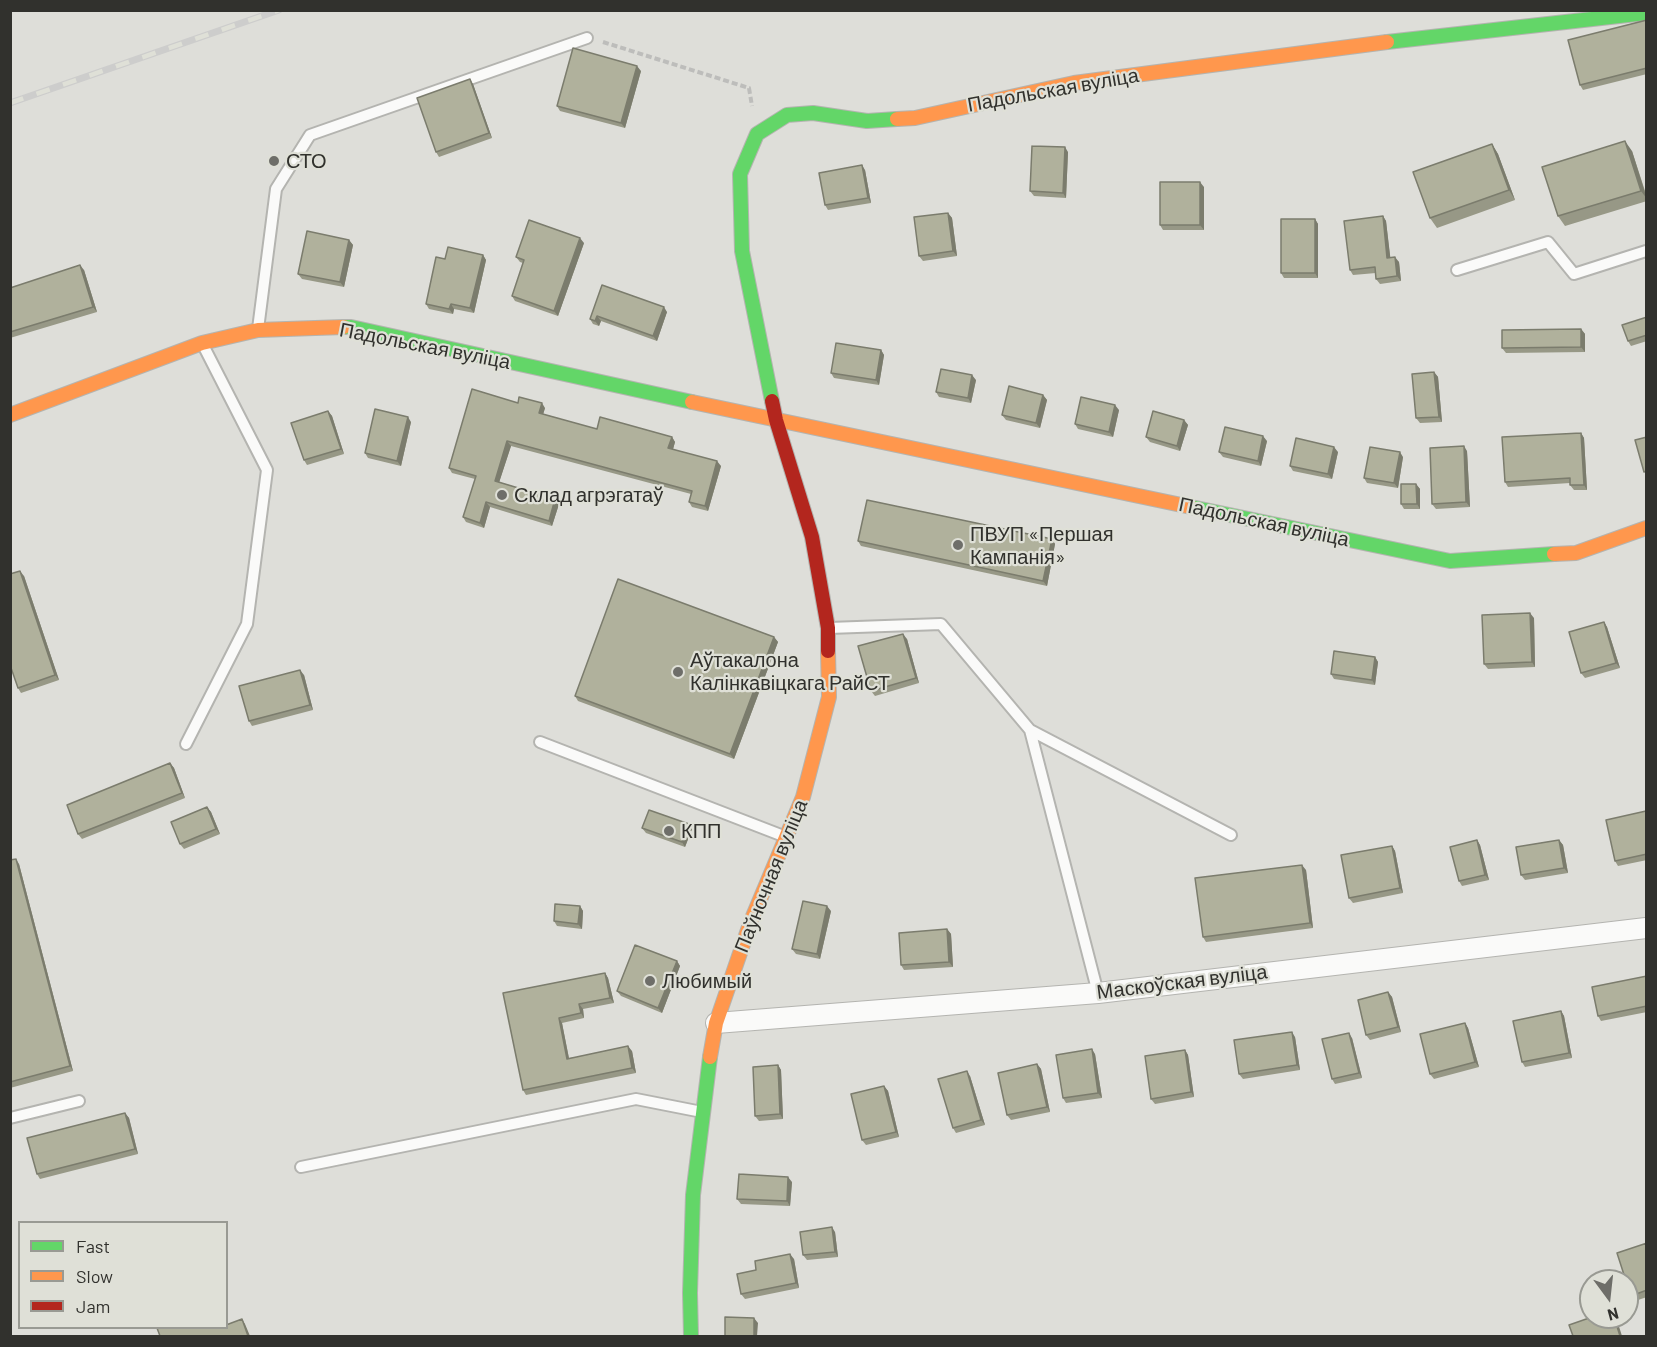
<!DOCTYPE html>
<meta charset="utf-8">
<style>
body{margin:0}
#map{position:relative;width:1657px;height:1347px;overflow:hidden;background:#deded9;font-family:Barlow,sans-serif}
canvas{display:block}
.frame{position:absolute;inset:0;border:12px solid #31312d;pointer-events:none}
.legend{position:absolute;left:18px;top:1221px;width:210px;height:108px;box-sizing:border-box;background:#dfe0d7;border:2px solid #999a93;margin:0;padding:8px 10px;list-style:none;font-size:18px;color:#31312d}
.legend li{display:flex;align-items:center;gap:12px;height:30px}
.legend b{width:30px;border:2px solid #999a93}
.north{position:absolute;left:1579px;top:1269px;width:60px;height:60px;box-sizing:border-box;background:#dfe0d7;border:2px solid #999a93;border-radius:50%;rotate:165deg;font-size:16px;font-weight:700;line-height:24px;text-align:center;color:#31312d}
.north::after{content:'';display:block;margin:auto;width:21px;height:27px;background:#6e6e69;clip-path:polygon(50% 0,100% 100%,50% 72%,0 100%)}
</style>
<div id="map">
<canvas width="1657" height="1347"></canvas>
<div class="frame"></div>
<ul class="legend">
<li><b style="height:8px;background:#63d668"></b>Fast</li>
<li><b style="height:8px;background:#ff974d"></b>Slow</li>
<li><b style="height:8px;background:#b3261e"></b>Jam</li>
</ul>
<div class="north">N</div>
</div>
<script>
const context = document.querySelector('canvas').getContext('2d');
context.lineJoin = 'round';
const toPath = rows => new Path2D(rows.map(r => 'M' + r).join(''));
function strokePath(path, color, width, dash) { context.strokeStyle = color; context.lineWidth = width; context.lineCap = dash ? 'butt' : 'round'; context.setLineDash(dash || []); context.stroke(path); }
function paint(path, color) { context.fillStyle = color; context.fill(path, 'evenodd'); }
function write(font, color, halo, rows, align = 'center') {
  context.font = font + ' Barlow,sans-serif'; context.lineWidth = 4.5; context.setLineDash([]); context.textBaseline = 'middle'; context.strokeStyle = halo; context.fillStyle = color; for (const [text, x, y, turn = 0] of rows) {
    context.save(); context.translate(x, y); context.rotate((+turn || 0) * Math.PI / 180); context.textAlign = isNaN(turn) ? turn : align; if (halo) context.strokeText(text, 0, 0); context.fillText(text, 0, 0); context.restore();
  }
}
const path = toPath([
 [603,42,749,88,752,106]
]);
const lane = toPath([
 [1457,270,1548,242,1574,274,1646,251],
 [258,329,276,189,310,135,587,38],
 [829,628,941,624,1030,730,1231,835],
 [1030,730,1098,993],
 [540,742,786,837],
 [186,744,247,624,267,470,202,343],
 [10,1118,79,1101],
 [301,1167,636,1099,702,1112]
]);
const street = toPath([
 [716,1023,1098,993,1646,928]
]);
const fast = toPath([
 [1387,42,1646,13],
 [344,327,351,327,692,402],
 [772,401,742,251,740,174,757,134,787,115,813,113,867,121,897,119],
 [1191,507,1450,561,1554,554],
 [691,1336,690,1293,693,1195,710,1057]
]);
const slow = toPath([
 [897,119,915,118,1074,83,1387,42],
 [692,402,1191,507],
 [10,415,202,343,258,330,344,327],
 [1554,554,1576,553,1646,528],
 [710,1057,716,1023,751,921,803,797,829,697,828,651]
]);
const jam = toPath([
 [772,401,776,420,812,537,828,628,828,651]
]);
const rail = toPath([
 [10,103,279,10]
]);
const wall = toPath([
 [1647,20,1647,74,1583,90,1580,85],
 [641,71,625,128,560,111,557,106],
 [473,84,492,138,439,157,436,152],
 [1492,144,1498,154,1515,200,1437,228,1430,218],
 [1632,151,1647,197,1647,201,1565,226,1558,216],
 [1068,152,1066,198,1034,196,1030,191],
 [865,170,871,203,828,210,825,205],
 [1204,187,1204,230,1163,230,1160,225],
 [948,213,952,218,957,256,923,261,919,256],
 [1383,216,1386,221,1390,257,1399,262,1401,281,1380,284,1376,279,1376,273,1353,275,1350,270],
 [1315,219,1318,224,1318,278,1284,278,1281,273],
 [349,240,353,245,344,287,302,279,298,274],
 [584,243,558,316,515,301,512,296,523,263,520,262,516,257],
 [483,255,486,260,474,313,454,309,453,314,429,309,426,304,445,259],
 [84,270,97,312,10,338,10,288],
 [602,285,667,312,657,341,601,321,599,326,593,324,590,319],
 [1647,317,1647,341,1631,346,1628,341],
 [1581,329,1585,334,1585,352,1506,353,1502,348],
 [881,350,884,355,879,385,834,378,831,373],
 [1434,372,1438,377,1442,422,1420,423,1416,418],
 [976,380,971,403,939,397,936,392],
 [1043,395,1047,400,1040,428,1006,420,1002,415],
 [518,403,545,408,543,414,597,429,672,437,675,442,673,449,721,466,708,511,692,507,689,502,691,494,511,446,499,482,555,499,559,504,552,526,490,507,484,528,466,522,463,517,475,479,452,473,449,468],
 [1119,410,1113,437,1078,429,1075,424],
 [328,411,332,416,344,454,307,465,304,460],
 [1184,420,1188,425,1180,451,1150,442,1146,437],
 [411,422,401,466,368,458,365,453],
 [1581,433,1584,438,1587,490,1574,490,1570,485,1570,483,1508,487,1505,482],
 [1267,441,1261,466,1223,457,1219,452],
 [1467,451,1470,507,1436,509,1432,504],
 [1338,452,1332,479,1293,471,1290,466],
 [1403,457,1398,488,1367,483,1364,478],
 [1416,484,1420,489,1420,509,1404,509,1401,504],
 [1052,539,1055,544,1047,586,861,546,858,541],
 [24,576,59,680,21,693,18,688],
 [1534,618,1535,667,1488,669,1484,664],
 [1604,622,1607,627,1620,668,1585,678,1581,673],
 [774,637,778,642,734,759,578,701,575,696],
 [907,639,919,683,875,696,871,691],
 [1375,657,1378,662,1375,685,1334,679,1331,674],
 [304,675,313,710,252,726,249,721],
 [170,763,174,768,185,798,82,839,78,834],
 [207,807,211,812,220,834,184,849,180,844],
 [1646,811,1647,812,1647,860,1618,866,1615,861],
 [642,828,692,829,685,847,646,833],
 [1477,840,1480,845,1489,880,1462,886,1459,881],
 [1559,840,1563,845,1568,873,1525,880,1521,875],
 [1392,846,1395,851,1403,893,1353,903,1349,898],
 [10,860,19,864,73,1071,10,1088],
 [1306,870,1313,928,1206,942,1203,937],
 [580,906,583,911,582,929,557,926,554,921],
 [831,911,820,959,796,954,792,949],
 [947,929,951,934,953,967,904,970,901,965],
 [677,961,680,966,662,1013,621,996,617,991],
 [605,973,608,978,614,1003,583,1009,584,1018,562,1023,569,1058,632,1051,636,1073,526,1095,523,1090,503,993],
 [1647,976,1647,1012,1601,1021,1598,1016],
 [1388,992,1392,997,1401,1032,1370,1040,1366,1035],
 [1561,1011,1564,1016,1572,1058,1525,1067,1522,1062],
 [1465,1023,1468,1028,1479,1067,1434,1079,1430,1074],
 [1295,1037,1300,1070,1243,1079,1239,1074],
 [1352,1038,1362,1078,1335,1084,1332,1079],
 [1185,1050,1188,1055,1194,1097,1155,1104,1151,1099],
 [1095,1054,1102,1098,1066,1103,1063,1098],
 [1037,1064,1041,1069,1050,1112,1011,1120,1007,1115],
 [778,1065,781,1070,783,1119,759,1121,755,1116],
 [970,1076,985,1125,956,1133,953,1128],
 [884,1086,888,1091,899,1137,866,1145,862,1140],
 [125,1113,129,1118,138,1154,40,1179,37,1174],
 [792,1182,790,1206,741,1204,737,1199],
 [835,1232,838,1257,807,1260,803,1255],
 [1647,1243,1647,1297,1635,1301,1631,1296],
 [794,1259,799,1288,745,1299,741,1294,756,1270]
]);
const shadedWall = toPath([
 [637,66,641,71,625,128,621,123],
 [470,79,473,84,492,138,489,133],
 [1625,141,1632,151,1647,199,1641,191],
 [1492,144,1498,154,1515,200,1509,190],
 [1065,147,1068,152,1066,198,1063,193],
 [862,165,865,170,871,203,868,198],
 [1200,182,1204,187,1204,230,1200,225],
 [948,213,952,218,957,256,953,251],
 [1383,216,1386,221,1391,263,1387,258],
 [1315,219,1318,224,1318,278,1315,273],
 [580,238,584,243,558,316,554,311],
 [349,240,353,245,344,287,340,282],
 [483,255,486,260,474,313,470,308],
 [1395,257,1399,262,1401,281,1397,276],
 [80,265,84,270,97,312,93,307],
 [451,304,454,309,453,314,449,309],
 [664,307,667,312,657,341,653,336],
 [597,316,601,321,599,326,595,321],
 [1581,329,1585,334,1585,352,1581,347],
 [881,350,884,355,879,385,876,380],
 [1434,372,1438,377,1442,422,1439,417],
 [972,375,976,380,971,403,968,398],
 [1043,395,1047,400,1040,428,1036,423],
 [542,403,545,408,542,418,539,413],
 [1115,405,1119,410,1113,437,1109,432],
 [328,411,332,416,344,454,341,449],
 [408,417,411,422,401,466,397,461],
 [1184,420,1188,425,1180,451,1177,446],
 [1581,433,1584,438,1587,490,1584,485],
 [1263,436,1267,441,1261,466,1258,461],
 [672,437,675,442,672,453,668,448],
 [507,441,511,446,498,486,495,481],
 [1464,446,1467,451,1470,507,1466,502],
 [1334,447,1338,452,1332,479,1328,474],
 [1400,452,1403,457,1398,488,1394,483],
 [717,461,721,466,708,511,705,506],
 [1416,484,1420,489,1420,509,1417,504],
 [555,499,559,504,552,526,549,521],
 [486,502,490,507,484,528,480,523],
 [1052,539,1055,544,1047,586,1043,581],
 [20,571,24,576,59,680,55,675],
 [1530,613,1534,618,1535,667,1532,662],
 [1604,622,1607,627,1620,668,1616,663],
 [903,634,907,639,919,683,916,678],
 [774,637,778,642,734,759,730,754],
 [1375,657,1378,662,1375,685,1372,680],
 [300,670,304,675,313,710,310,705],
 [170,763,174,768,185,798,182,793],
 [207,807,211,812,220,834,216,829],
 [689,824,692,829,685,847,682,842],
 [1477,840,1480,845,1489,880,1485,875],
 [1559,840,1563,845,1568,873,1564,868],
 [1392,846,1395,851,1403,893,1400,888],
 [16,859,19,864,73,1071,70,1066],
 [1302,865,1306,870,1313,928,1310,923],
 [580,906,583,911,582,929,578,924],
 [827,906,831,911,820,959,817,954],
 [947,929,951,934,953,967,949,962],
 [677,961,680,966,662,1013,658,1008],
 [605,973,608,978,614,1003,610,998],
 [1388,992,1392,997,1401,1032,1398,1027],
 [579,1004,583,1009,584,1018,581,1013],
 [1561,1011,1564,1016,1572,1058,1569,1053],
 [559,1018,562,1023,570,1064,567,1059],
 [1465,1023,1468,1028,1479,1067,1475,1062],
 [1292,1032,1295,1037,1300,1070,1297,1065],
 [1349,1033,1352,1038,1362,1078,1359,1073],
 [628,1046,632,1051,636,1073,632,1068],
 [1092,1049,1095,1054,1102,1098,1098,1093],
 [1185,1050,1188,1055,1194,1097,1191,1092],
 [1037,1064,1041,1069,1050,1112,1047,1107],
 [778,1065,781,1070,783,1119,780,1114],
 [967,1071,970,1076,985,1125,981,1120],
 [884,1086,888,1091,899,1137,896,1132],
 [125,1113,129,1118,138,1154,135,1149],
 [788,1177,792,1182,790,1206,787,1201],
 [832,1227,835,1232,838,1257,835,1252],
 [790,1254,794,1259,799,1288,796,1283],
 [1614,1317,1616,1317,1622,1336,1620,1336],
 [754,1318,758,1323,757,1336,754,1336],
 [242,1319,245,1324,250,1336,248,1336]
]);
const building = toPath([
 [1647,20,1647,68,1580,85,1568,40,1647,20],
 [573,48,637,66,621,123,557,106,573,48],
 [470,79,489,133,436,152,417,98,470,79],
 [1625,141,1641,191,1558,216,1542,167,1625,141],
 [1492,144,1509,190,1430,218,1413,172,1492,144],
 [1032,146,1065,147,1063,193,1030,191,1032,146],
 [862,165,868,198,825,205,819,173,862,165],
 [1160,182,1200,182,1200,225,1160,225,1160,182],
 [948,213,953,251,919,256,914,217,948,213],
 [1383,216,1387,258,1395,257,1397,276,1376,279,1375,267,1350,270,1344,221,1383,216],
 [1281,219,1315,219,1315,273,1281,273,1281,219],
 [529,220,580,238,554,311,512,296,524,260,516,257,529,220],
 [307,231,349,240,340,282,298,274,307,231],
 [448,247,483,255,470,308,451,304,449,309,426,304,436,257,445,259,448,247],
 [80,265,93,307,10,332,10,288,80,265],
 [602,285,664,307,653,336,597,316,595,321,590,319,602,285],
 [1647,317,1647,335,1628,341,1622,325,1647,317],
 [1581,329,1581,347,1502,348,1502,330,1581,329],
 [836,343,881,350,876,380,831,373,836,343],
 [941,369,972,375,968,398,936,392,941,369],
 [1434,372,1439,417,1416,418,1412,374,1434,372],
 [1009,386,1043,395,1036,423,1002,415,1009,386],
 [472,389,518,403,519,397,542,403,539,413,597,429,600,417,672,437,668,448,717,461,705,506,689,502,692,491,507,441,495,481,555,499,549,521,486,502,480,523,463,517,476,476,449,468,472,389],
 [1081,397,1115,405,1109,432,1075,424,1081,397],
 [375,409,408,417,397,461,365,453,375,409],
 [328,411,341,449,304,460,291,423,328,411],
 [1153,411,1184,420,1177,446,1146,437,1153,411],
 [1225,427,1263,436,1258,461,1219,452,1225,427],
 [1581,433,1584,485,1570,485,1570,478,1505,482,1502,437,1581,433],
 [1647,437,1647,471,1644,472,1635,440,1647,437],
 [1296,438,1334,447,1328,474,1290,466,1296,438],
 [1464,446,1466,502,1432,504,1430,448,1464,446],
 [1370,447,1400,452,1394,483,1364,478,1370,447],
 [1401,484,1416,484,1417,504,1401,504,1401,484],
 [867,500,1052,539,1043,581,858,541,867,500],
 [20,571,55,675,18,688,10,665,10,574,20,571],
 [618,579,774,637,730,754,575,696,618,579],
 [1530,613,1532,662,1484,664,1482,615,1530,613],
 [1604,622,1616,663,1581,673,1569,632,1604,622],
 [903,634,916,678,871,691,858,646,903,634],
 [1334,651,1375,657,1372,680,1331,674,1334,651],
 [300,670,310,705,249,721,239,686,300,670],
 [170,763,182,793,78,834,67,805,170,763],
 [207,807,216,829,180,844,171,822,207,807],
 [649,810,689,824,682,842,642,828,649,810],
 [1646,811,1647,815,1647,854,1615,861,1606,820,1646,811],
 [1477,840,1485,875,1459,881,1450,847,1477,840],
 [1559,840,1564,868,1521,875,1516,847,1559,840],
 [1392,846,1400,888,1349,898,1341,855,1392,846],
 [16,859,70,1066,10,1082,10,860,16,859],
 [1302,865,1310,923,1203,937,1195,878,1302,865],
 [803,901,827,906,817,954,792,949,803,901],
 [555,904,580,906,578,924,554,921,555,904],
 [947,929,949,962,901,965,899,933,947,929],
 [635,945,677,961,658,1008,617,991,635,945],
 [605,973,610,998,579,1004,581,1013,559,1018,567,1059,628,1046,632,1068,523,1090,503,993,605,973],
 [1647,976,1647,1006,1598,1016,1592,987,1647,976],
 [1388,992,1398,1027,1366,1035,1358,1000,1388,992],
 [1561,1011,1569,1053,1522,1062,1513,1021,1561,1011],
 [1465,1023,1475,1062,1430,1074,1420,1034,1465,1023],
 [1292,1032,1297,1065,1239,1074,1234,1040,1292,1032],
 [1349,1033,1359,1073,1332,1079,1322,1039,1349,1033],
 [1092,1049,1098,1093,1063,1098,1056,1055,1092,1049],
 [1185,1050,1191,1092,1151,1099,1145,1056,1185,1050],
 [1037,1064,1047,1107,1007,1115,998,1073,1037,1064],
 [778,1065,780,1114,755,1116,753,1067,778,1065],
 [967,1071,981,1120,953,1128,938,1079,967,1071],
 [884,1086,896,1132,862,1140,851,1094,884,1086],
 [125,1113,135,1149,37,1174,27,1138,125,1113],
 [739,1174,788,1177,787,1201,737,1199,739,1174],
 [832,1227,835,1252,803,1255,800,1232,832,1227],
 [1647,1243,1647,1290,1631,1296,1627,1281,1626,1281,1617,1253,1647,1243],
 [790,1254,796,1283,741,1294,737,1274,756,1270,755,1261,790,1254],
 [725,1317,754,1318,754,1336,725,1336,725,1317],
 [1592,1317,1614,1317,1620,1336,1573,1336,1569,1325,1592,1317],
 [242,1319,248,1336,160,1336,157,1328,226,1328,226,1325,242,1319]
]);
const markers = [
 [274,161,6,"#6e6e69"],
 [502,495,6,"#6e6e69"],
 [958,545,6,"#6e6e69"],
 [678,672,6,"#6e6e69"],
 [669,831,6,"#6e6e69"],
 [650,981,6,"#6e6e69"]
];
const streetNames = [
 ["Падольская вуліца",1053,90,-10],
 ["Падольская вуліца",425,346,11],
 ["Падольская вуліца",1264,522,12],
 ["Паўночная вуліца",771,876,-68],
 ["Маскоўская вуліца",1182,982,-7]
];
const poiNames = [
 ["СТО",286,161],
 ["Склад агрэгатаў",514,495],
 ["ПВУП «Першая",970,534],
 ["Кампанія»",970,557],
 ["Аўтакалона",690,660],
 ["Калінкавіцкага РайСТ",690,683],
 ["КПП",681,831],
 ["Любимый",662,981]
];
strokePath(lane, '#b4b4b0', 14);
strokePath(street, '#b4b4b0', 22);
strokePath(fast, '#b4b4b0', 16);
strokePath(slow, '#b4b4b0', 16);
strokePath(jam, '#b4b4b0', 16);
strokePath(path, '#bdbdbb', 4, [6, 3]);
strokePath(lane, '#fafaf9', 10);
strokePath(street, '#fafaf9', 20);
strokePath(fast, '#63d668', 14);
strokePath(slow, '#ff974d', 14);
strokePath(jam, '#b3261e', 14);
strokePath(rail, '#cdcdcc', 7);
strokePath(rail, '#dfe0d7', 4.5, [14]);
paint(wall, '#979886');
paint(shadedWall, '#7b7c6d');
paint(building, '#b0b19c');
strokePath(building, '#7b7c6d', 1.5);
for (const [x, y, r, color] of markers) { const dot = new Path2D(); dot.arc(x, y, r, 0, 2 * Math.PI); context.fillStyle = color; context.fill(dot); strokePath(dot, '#dfe0d7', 2); }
write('20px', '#31312d', '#dfe0d7', streetNames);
write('20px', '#31312d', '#dfe0d7', poiNames, 'left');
</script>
